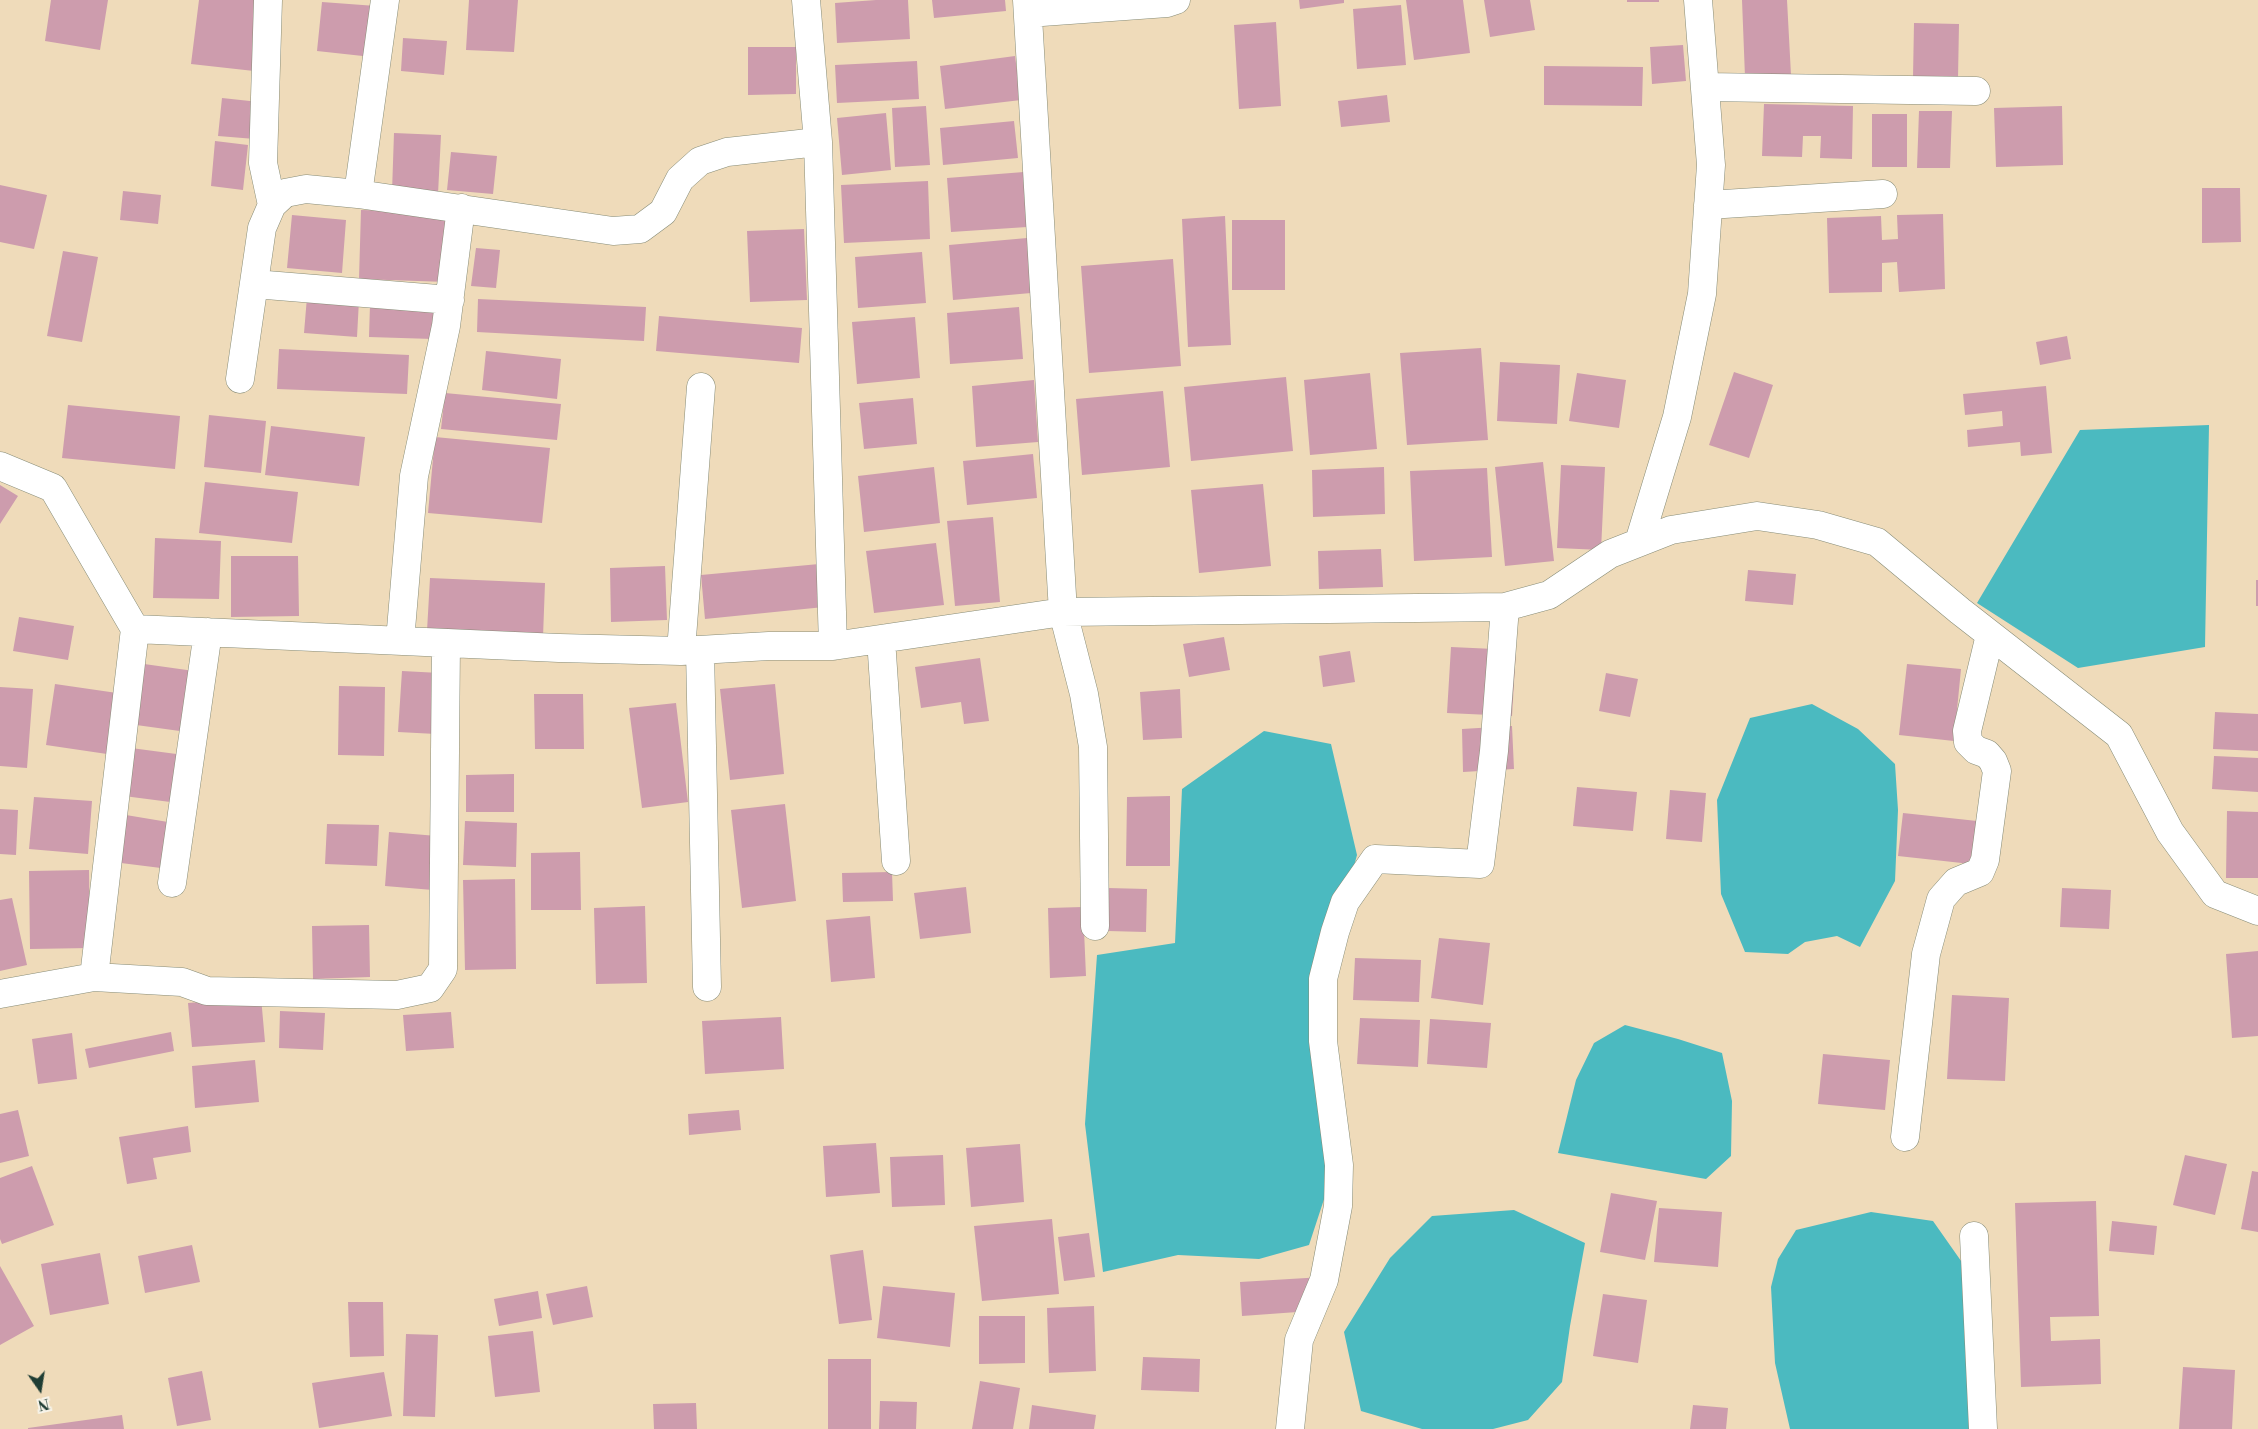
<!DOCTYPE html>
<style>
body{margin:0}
#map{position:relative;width:2258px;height:1429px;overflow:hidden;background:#efdbba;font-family:"Libre Bodoni",serif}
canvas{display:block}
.north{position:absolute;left:15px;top:1364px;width:50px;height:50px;-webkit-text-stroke:4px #f7f3e8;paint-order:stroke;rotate:167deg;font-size:14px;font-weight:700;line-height:20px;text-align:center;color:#1f3d34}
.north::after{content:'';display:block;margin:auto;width:18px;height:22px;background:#1f3d34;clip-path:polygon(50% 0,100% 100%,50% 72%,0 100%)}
</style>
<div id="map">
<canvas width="2258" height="1429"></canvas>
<div class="north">N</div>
</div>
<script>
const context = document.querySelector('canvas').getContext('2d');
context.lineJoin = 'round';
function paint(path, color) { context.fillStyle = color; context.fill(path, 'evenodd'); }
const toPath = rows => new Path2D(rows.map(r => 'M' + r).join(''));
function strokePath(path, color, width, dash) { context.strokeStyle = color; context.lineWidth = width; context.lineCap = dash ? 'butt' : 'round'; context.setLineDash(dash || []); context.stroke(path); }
const water = toPath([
 [2209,425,2205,647,2078,668,1977,603,2080,430],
 [1812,704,1858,729,1895,764,1898,810,1895,881,1860,947,1837,936,1805,942,1788,954,1745,952,1721,894,1717,800,1750,718],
 [1264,731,1331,744,1357,855,1318,997,1330,1181,1309,1245,1259,1259,1178,1255,1103,1272,1085,1124,1097,955,1175,943,1182,789],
 [1625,1025,1678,1039,1722,1053,1732,1101,1731,1156,1706,1179,1558,1153,1576,1080,1594,1043],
 [1514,1210,1585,1243,1570,1326,1562,1382,1528,1420,1493,1429,1422,1429,1361,1411,1344,1332,1390,1258,1432,1216],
 [1871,1212,1933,1221,1966,1268,1975,1429,1790,1429,1775,1363,1771,1287,1778,1259,1796,1230]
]);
const building = toPath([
 [51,0,108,0,100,50,45,41],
 [199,0,262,0,254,71,191,64],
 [469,0,518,0,514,52,466,50],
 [876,0,908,0,910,39,837,43,835,3],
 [932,0,1005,0,1006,11,934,18],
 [1299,0,1344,0,1344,3,1300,9],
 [1406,0,1463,0,1470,53,1414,60],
 [1484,0,1530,0,1535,30,1490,37],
 [1627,0,1659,0,1659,2,1627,2],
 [1742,0,1787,0,1791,75,1745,77],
 [322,2,376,6,372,57,317,51],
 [1401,5,1406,65,1357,69,1353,9],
 [1276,22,1281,106,1239,109,1234,25],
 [1914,23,1959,24,1958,78,1913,77],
 [403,38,447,41,444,75,401,71],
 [1683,45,1686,81,1652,84,1650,47],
 [748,47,796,47,796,94,748,95],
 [1015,56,1021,100,945,109,940,66],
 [917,61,919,99,837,103,835,65],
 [1544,66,1643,67,1642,106,1544,105],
 [1387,95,1390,122,1341,127,1338,101],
 [222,98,259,102,255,139,218,136],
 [1764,104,1853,106,1852,159,1820,158,1821,136,1803,136,1802,157,1762,156],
 [926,106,930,165,895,167,892,108],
 [2062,106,2063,165,1996,167,1994,108],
 [1919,111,1952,111,1950,168,1917,168],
 [886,113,891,170,842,175,837,118],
 [1872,114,1907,114,1907,167,1872,167],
 [1014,121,1018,158,943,165,940,128],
 [394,133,441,135,438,194,392,192],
 [215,141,248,145,243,190,211,186],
 [451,152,497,156,493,194,447,190],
 [1024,172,1027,227,951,232,947,178],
 [928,181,930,239,844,243,841,185],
 [0,185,47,195,34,249,0,242],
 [2202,188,2240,188,2241,242,2202,243],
 [123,191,161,195,158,224,120,220],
 [361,210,449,212,447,282,359,279],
 [1943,214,1945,289,1899,292,1897,262,1882,263,1882,292,1829,293,1827,218,1881,216,1882,240,1898,239,1897,215],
 [292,215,346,220,342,273,287,268],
 [1225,216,1231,345,1188,347,1182,219],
 [1232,220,1285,220,1285,290,1232,290],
 [804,229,807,300,750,302,747,231],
 [1027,238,1031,293,953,300,949,245],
 [476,248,500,250,496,288,471,286],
 [63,251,98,257,82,342,47,336],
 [922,252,926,303,858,308,855,257],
 [1173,259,1181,366,1089,373,1081,266],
 [307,297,359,300,357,337,304,333],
 [478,299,646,307,644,341,477,332],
 [370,305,434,307,433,339,369,337],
 [1019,307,1023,359,950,364,947,313],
 [659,316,802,328,799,363,656,351],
 [915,317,920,378,857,384,852,322],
 [2067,336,2071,359,2040,365,2036,342],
 [1481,348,1488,440,1407,445,1400,353],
 [279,349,409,355,407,394,277,389],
 [486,351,561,359,557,399,482,390],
 [1500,362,1560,365,1557,424,1497,421],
 [1734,372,1773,385,1749,458,1709,445],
 [1370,373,1377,449,1310,455,1304,380],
 [1577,373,1626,380,1619,428,1569,421],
 [1286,377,1293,451,1191,461,1184,387],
 [1034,380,1038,442,976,447,972,386],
 [2046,386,2052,453,2021,456,2020,442,1968,447,1967,430,2003,426,2002,411,1965,415,1963,394],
 [1163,391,1170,467,1082,475,1076,399],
 [445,393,561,404,557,440,441,429],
 [913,398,917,444,864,449,859,403],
 [68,405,180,416,175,469,62,458],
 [209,415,266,421,261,473,204,467],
 [271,426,365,437,359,486,265,475],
 [435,437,550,448,542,523,428,513],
 [1033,454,1037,498,967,505,963,461],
 [1543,462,1554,561,1505,566,1495,467],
 [1561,465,1605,467,1601,550,1557,548],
 [934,467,940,523,864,532,858,476],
 [1384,467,1385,514,1313,517,1312,470],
 [1487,468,1492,557,1414,561,1410,471],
 [205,482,298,492,292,543,199,533],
 [1263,484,1271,566,1199,573,1191,490],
 [0,485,18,496,0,524],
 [993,517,1000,602,955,606,947,521],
 [155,538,221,541,219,599,153,598],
 [936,543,944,605,874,613,866,551],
 [1381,549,1383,587,1319,589,1318,551],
 [231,556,298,556,299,616,231,617],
 [819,564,824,607,705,619,701,575],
 [665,566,667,620,611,622,610,568],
 [1748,570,1796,574,1793,605,1745,601],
 [430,578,545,583,543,637,427,631],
 [2256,580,2258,580,2258,606,2256,606],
 [19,617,74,626,68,660,13,651],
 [1224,637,1230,670,1189,677,1183,644],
 [1451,647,1516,650,1512,716,1447,713],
 [1350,651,1355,682,1323,687,1319,656],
 [980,658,989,721,964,724,961,702,921,708,915,667],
 [137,663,194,671,187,732,129,724],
 [1907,664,1961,669,1954,741,1899,735],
 [402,671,440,673,436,734,398,732],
 [1606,673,1638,679,1630,717,1599,711],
 [55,684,117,693,107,754,46,745],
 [775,684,784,774,730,780,720,689],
 [339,686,385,687,384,756,338,755],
 [0,687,33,689,27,768,0,766],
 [1180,689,1182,738,1143,740,1140,692],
 [534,694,583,694,584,749,535,749],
 [676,703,688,802,642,808,629,708],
 [2215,712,2258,714,2258,751,2213,749],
 [1512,726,1514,769,1463,772,1462,729],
 [131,748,184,755,178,803,124,796],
 [2214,756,2258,758,2258,792,2212,789],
 [514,774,514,812,466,812,466,775],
 [1577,787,1637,792,1633,831,1573,826],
 [1670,790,1706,793,1702,842,1666,839],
 [1170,796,1170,866,1126,866,1127,797],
 [34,797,92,801,88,854,29,849],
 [785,804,796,901,742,908,731,810],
 [0,809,18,810,16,855,0,854],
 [2227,811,2258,812,2258,878,2226,878],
 [1903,813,1977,821,1971,864,1898,856],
 [120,814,174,823,169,869,113,862],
 [465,821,517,823,516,867,463,865],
 [327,824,379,825,377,866,325,864],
 [389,832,437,836,433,890,385,886],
 [580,852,581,910,531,910,531,853],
 [89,870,90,948,30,949,29,871],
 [892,872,893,901,843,902,842,873],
 [515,879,516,969,465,970,463,880],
 [966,887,971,933,920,939,914,893],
 [1108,888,1147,889,1146,932,1108,931],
 [2062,888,2111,890,2109,929,2060,927],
 [12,898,27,965,0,971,0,900],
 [645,906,647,983,596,984,594,908],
 [1083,907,1086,976,1050,978,1048,908],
 [870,916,875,978,831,982,826,920],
 [369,925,370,977,313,979,312,926],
 [1439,938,1490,943,1483,1005,1431,998],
 [2258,951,2258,1036,2232,1038,2226,954],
 [1355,958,1421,960,1419,1002,1353,1000],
 [1952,995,2009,998,2005,1081,1947,1079],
 [261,997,265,1042,192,1047,188,1003],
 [280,1011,325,1013,323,1050,279,1048],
 [451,1012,454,1048,406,1051,403,1015],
 [781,1017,784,1069,705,1074,702,1021],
 [1360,1018,1420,1020,1418,1067,1357,1064],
 [1430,1019,1491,1023,1487,1068,1427,1064],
 [171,1032,174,1051,89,1068,85,1049],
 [72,1033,77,1079,38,1084,32,1039],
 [1823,1054,1890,1060,1885,1110,1818,1104],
 [255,1060,259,1102,195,1108,192,1066],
 [18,1110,29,1156,0,1163,0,1114],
 [739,1110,741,1130,689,1135,688,1114],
 [188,1126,191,1152,153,1158,157,1179,127,1184,119,1137],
 [876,1143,880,1193,826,1197,823,1146],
 [1020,1144,1024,1202,971,1207,966,1148],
 [943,1155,945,1205,892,1207,890,1157],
 [2185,1155,2227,1164,2215,1215,2173,1205],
 [32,1166,54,1225,2,1244,0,1239,0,1178],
 [2252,1171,2258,1172,2258,1232,2241,1229],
 [1611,1193,1657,1201,1645,1260,1600,1252],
 [2096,1201,2099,1316,2050,1317,2051,1341,2100,1339,2101,1384,2021,1387,2015,1203],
 [1659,1208,1722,1212,1718,1267,1654,1262],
 [1052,1219,1059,1294,982,1301,974,1226],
 [2112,1221,2157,1226,2154,1255,2109,1251],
 [1089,1233,1095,1277,1064,1281,1058,1237],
 [192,1245,200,1282,145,1293,138,1256],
 [863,1250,872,1320,839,1324,830,1255],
 [100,1253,109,1304,50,1315,41,1264],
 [0,1266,34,1326,0,1345],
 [1323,1277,1325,1310,1242,1316,1240,1282],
 [587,1286,593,1317,553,1325,546,1294],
 [883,1286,955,1293,950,1347,877,1338],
 [538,1291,542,1318,499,1326,494,1299],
 [1603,1294,1647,1300,1638,1363,1593,1356],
 [348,1302,383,1302,384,1356,350,1357],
 [1094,1306,1096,1371,1049,1373,1047,1308],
 [979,1316,1025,1316,1025,1363,979,1364],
 [533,1331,540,1392,495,1397,488,1336],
 [406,1334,438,1335,435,1417,403,1416],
 [1143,1357,1200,1359,1199,1392,1141,1390],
 [828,1359,871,1359,871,1429,828,1429],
 [2183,1367,2235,1370,2232,1429,2179,1429],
 [202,1371,211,1420,177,1426,168,1378],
 [384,1372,392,1416,319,1428,312,1383],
 [980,1381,1020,1388,1013,1429,972,1429],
 [880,1401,917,1402,916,1429,879,1429],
 [696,1403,697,1429,654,1429,653,1404],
 [1032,1405,1096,1415,1094,1429,1029,1429],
 [1693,1405,1728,1408,1726,1429,1690,1429],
 [122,1415,124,1429,28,1429,28,1428]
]);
const minor = toPath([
 [268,0,263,163,272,205],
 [806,0,818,142,833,646],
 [1027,0,1063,612,1084,694,1093,747,1095,926],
 [1028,13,1167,3,1176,0],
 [1705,87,1976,91],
 [358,194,613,231,640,229,663,212,680,179,700,161,727,152,818,142],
 [1708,205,1883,194],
 [254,284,450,300],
 [240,379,262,228,272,205,285,193,306,189,358,194,385,0],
 [0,466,53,488,135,629,559,648,681,651,769,646,833,646,1063,612,1505,607,1549,595,1610,554,1671,530,1757,516,1818,525,1877,542,1960,611,2119,735,2170,832,2215,894,2258,911],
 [1639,542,1677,417,1702,294,1711,165,1698,0],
 [881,639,896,861],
 [400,641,414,476,446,326,461,208],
 [700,650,707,987],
 [681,651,701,387],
 [172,883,208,632],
 [94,977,182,982,207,991,397,995,430,988,443,969,446,643],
 [0,994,94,977,135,629],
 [1905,1137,1926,954,1941,899,1956,882,1980,872,1985,860,1997,771,1993,761,1987,754,1976,750,1968,742,1967,731,1990,635],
 [1974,1236,1983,1429],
 [1290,1429,1299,1340,1324,1280,1338,1206,1339,1165,1323,1041,1323,979,1335,932,1345,902,1375,859,1480,864,1494,751,1505,607]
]);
paint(water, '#4bbac0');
paint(building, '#cd9cad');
strokePath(minor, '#878c77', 29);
strokePath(minor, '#fff', 28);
</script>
